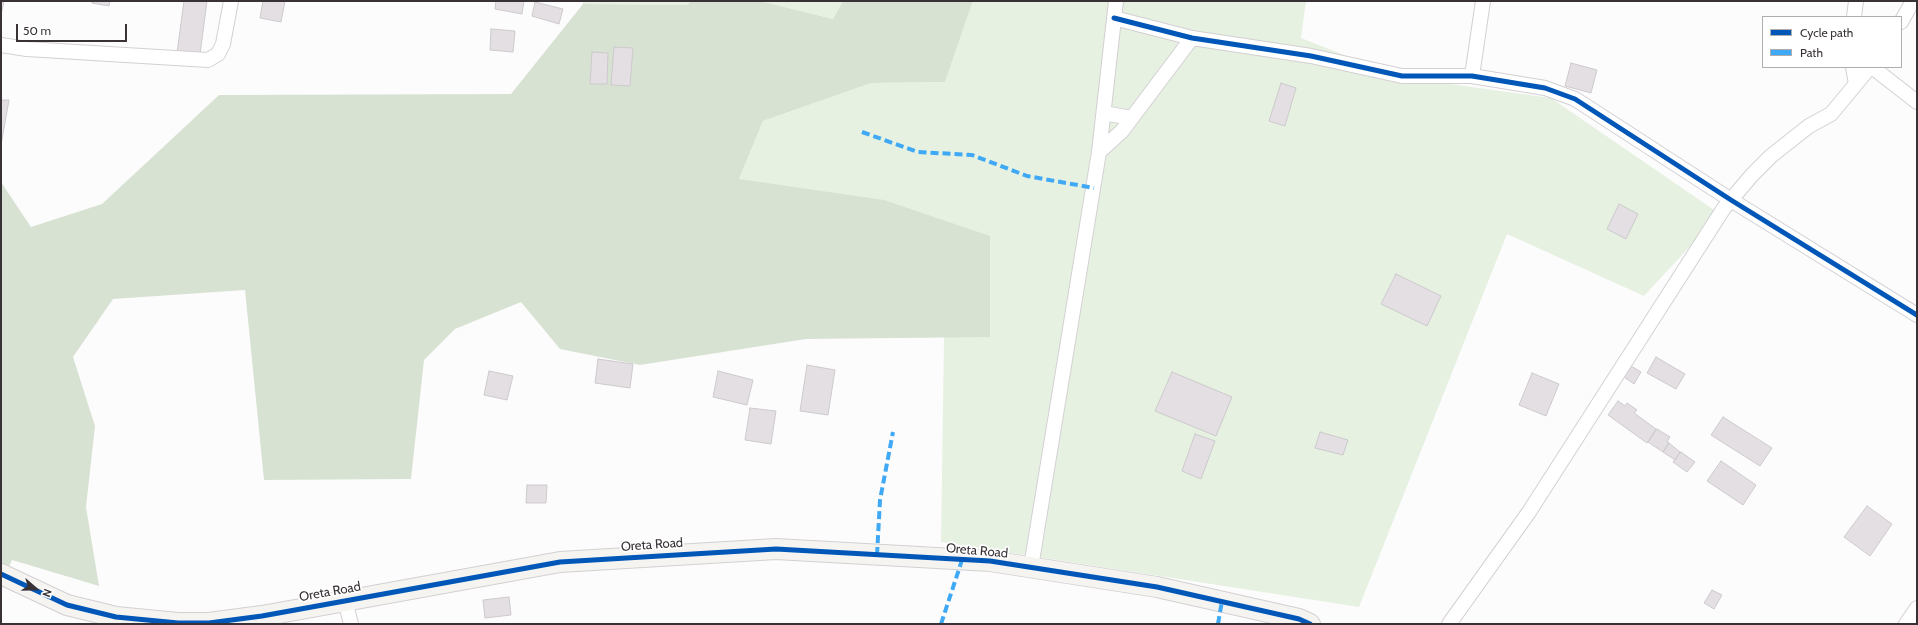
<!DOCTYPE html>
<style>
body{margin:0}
#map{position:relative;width:1918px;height:625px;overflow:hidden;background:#fdfcfd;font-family:Cabin,sans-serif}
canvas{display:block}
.frame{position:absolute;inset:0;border:2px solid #383237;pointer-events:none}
.legend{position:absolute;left:1762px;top:16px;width:140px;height:52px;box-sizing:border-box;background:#fff;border:1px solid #afadaf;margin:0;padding:5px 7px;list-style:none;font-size:12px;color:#383237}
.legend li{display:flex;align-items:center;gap:8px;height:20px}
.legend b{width:20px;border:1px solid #afadaf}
.north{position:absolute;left:16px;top:569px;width:40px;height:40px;-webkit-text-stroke:3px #fff;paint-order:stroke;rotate:110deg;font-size:11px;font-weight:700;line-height:16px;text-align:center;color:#383237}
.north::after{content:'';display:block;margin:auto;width:14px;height:18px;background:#383237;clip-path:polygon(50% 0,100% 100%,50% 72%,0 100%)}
.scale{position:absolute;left:16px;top:24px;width:111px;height:18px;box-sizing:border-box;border:2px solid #383237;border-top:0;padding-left:5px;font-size:12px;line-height:14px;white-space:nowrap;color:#383237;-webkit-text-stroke:3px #fff;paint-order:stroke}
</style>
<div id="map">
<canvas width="1918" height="625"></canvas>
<div class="frame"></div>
<ul class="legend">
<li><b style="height:5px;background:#0057b8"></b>Cycle path</li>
<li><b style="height:5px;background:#3fa9f5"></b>Path</li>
</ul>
<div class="north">N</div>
<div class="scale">50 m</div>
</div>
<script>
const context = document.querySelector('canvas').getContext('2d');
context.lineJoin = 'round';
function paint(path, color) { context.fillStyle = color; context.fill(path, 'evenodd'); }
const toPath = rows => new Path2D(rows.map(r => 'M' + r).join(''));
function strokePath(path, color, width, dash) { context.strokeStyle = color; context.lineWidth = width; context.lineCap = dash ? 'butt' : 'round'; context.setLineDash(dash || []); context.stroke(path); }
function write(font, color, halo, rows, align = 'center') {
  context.font = font + ' Cabin,sans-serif'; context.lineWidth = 3.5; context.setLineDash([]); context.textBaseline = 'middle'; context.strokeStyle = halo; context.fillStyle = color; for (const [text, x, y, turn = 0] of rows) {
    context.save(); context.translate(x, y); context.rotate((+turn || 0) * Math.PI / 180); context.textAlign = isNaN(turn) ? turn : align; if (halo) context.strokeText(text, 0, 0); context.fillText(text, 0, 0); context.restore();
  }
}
const green = toPath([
 [583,1,690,1,688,5,583,4],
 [760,1,843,1,833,19],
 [973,1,1306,1,1301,38,1400,77,1551,98,1720,214,1644,296,1507,234,1359,607,941,542,944,337,990,337,739,179,763,121,871,83,945,82]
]);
const forest = toPath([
 [690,1,760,1,833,19,843,1,973,1,945,82,871,83,763,121,739,179,884,200,990,236,990,337,806,339,640,365,560,349,521,302,455,329,424,360,411,479,264,480,245,290,113,299,73,357,95,426,86,507,99,586,12,560,1,585,1,182,31,227,102,204,219,95,511,94,583,4,688,5]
]);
const building = toPath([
 [1,1,4,1,1,15,1,1],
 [92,1,110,1,109,6,92,3,92,1],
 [184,1,207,1,200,54,177,53,184,1],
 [263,1,285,1,281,22,260,18,263,1],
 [496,1,524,1,522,14,495,9,496,1],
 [535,2,563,9,559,24,532,16,535,2],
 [491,29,515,31,513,52,490,50,491,29],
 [614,47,633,48,630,86,611,85,614,47],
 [592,52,608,53,607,84,590,84,592,52],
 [1571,63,1597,70,1591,93,1565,86,1571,63],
 [1281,83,1296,88,1285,126,1269,121,1281,83],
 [1,100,9,100,1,145,1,100],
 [1619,204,1638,214,1626,239,1607,229,1619,204],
 [1396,274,1441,296,1427,326,1381,304,1396,274],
 [1656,357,1685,374,1676,389,1647,373,1656,357],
 [598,359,633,364,630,388,595,383,598,359],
 [807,365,835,370,828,415,800,411,807,365],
 [1631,366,1641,372,1634,384,1624,377,1631,366],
 [489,371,513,376,507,400,484,395,489,371],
 [718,371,753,380,747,405,713,397,718,371],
 [1172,372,1232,397,1216,436,1155,411,1172,372],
 [1532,373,1559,384,1546,416,1519,405,1532,373],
 [1618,401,1625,406,1627,403,1637,410,1634,413,1656,429,1647,443,1608,415,1618,401],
 [750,408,776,411,771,444,745,440,750,408],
 [1723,417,1772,448,1760,466,1711,435,1723,417],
 [1657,429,1670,437,1667,442,1669,443,1663,452,1648,442,1657,429],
 [1320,432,1348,440,1343,455,1315,448,1320,432],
 [1195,434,1215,441,1201,479,1182,471,1195,434],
 [1669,443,1680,452,1675,460,1663,452,1669,443],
 [1681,452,1695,462,1687,472,1673,462,1681,452],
 [1721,461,1756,485,1743,505,1707,481,1721,461],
 [527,485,547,485,546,503,526,503,527,485],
 [1867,506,1892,524,1870,556,1844,537,1867,506],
 [1712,590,1722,595,1714,609,1704,603,1712,590],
 [509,597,511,615,485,618,483,600,509,597]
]);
const street = toPath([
 [1854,17,1856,1],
 [1114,18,1192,38,1311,56,1402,76,1472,76,1545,88,1575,99,1731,200,1917,315],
 [1901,22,1913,1],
 [1,45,27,49,208,60,218,54,223,44,231,1],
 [1853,67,1856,84],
 [1872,67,1917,102],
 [1472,76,1483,1],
 [1104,113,1131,118],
 [1099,152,1122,131,1192,38],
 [1031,567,1099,152,1116,1],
 [345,601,351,624],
 [1449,624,1529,512,1724,208,1752,175,1771,156,1809,126,1831,114,1870,67],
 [1906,624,1917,608]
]);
const secondary = toPath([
 [1,574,67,605,116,617,178,623,209,623,262,616,560,562,776,549,990,561,1157,587,1299,619,1310,624]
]);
const quiet = toPath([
 [862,132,918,152,972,155,1027,176,1094,188],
 [877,555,880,500,893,432],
 [941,624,962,560],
 [1218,624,1222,601]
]);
const cycleway = toPath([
 [1114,18,1192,38,1311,56,1402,76,1472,76,1545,88,1575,99,1731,200,1917,315],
 [1,574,67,605,116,617,178,623,209,623,262,616,560,562,776,549,990,561,1157,587,1299,619,1310,624]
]);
const streetNames = [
 ["Oreta Road",652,545,-4],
 ["Oreta Road",977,551,5],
 ["Oreta Road",330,592,-10]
];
paint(green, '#e6f1e1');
paint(forest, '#d8e2d3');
paint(building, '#e3dfe3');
strokePath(building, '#cdcacd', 1);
strokePath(street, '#d3d0d3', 16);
strokePath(secondary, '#d3d0d3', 22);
strokePath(street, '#fff', 14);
strokePath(secondary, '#f6f4f0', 20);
strokePath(quiet, '#3fa9f5', 4, [8, 4]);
strokePath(cycleway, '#0057b8', 5);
write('13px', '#383237', '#fff', streetNames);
</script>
